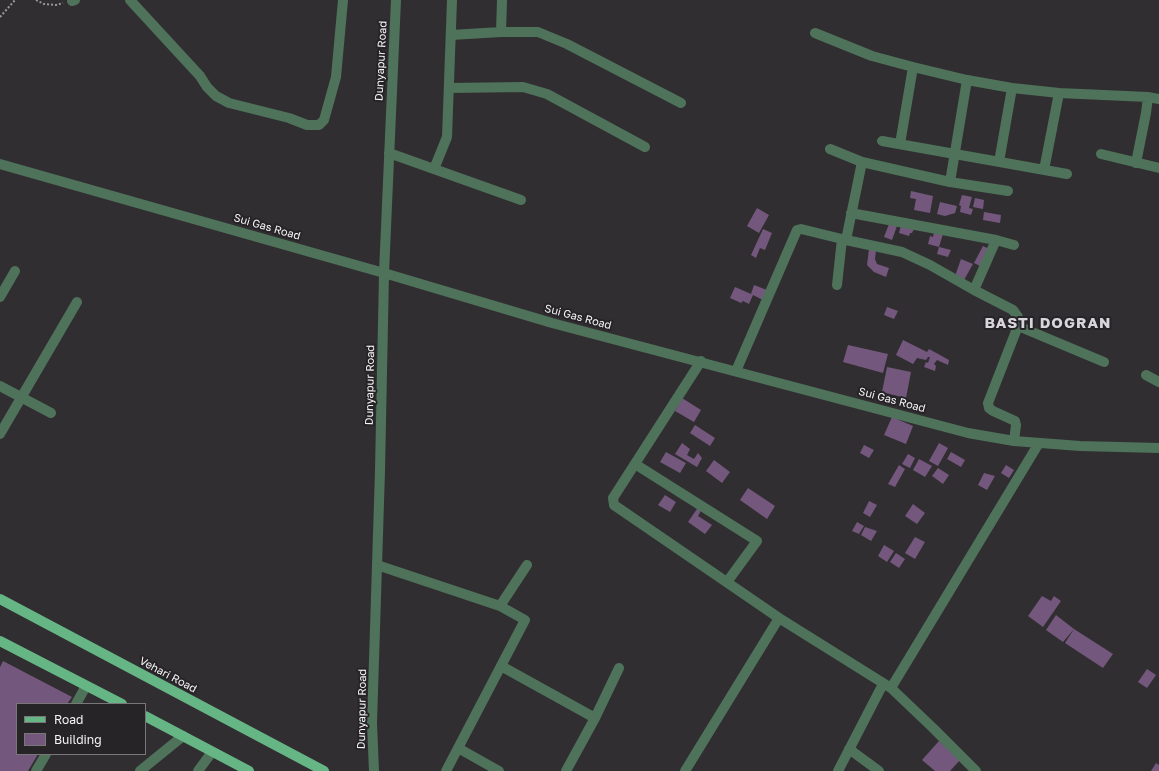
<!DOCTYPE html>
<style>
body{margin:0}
#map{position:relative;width:1159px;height:771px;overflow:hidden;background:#312e32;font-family:"Golos Text",sans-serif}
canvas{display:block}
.legend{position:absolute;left:16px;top:703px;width:130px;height:52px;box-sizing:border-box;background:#272428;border:1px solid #7a777a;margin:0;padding:5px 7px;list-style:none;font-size:12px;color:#f6f4f6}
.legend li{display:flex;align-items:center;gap:8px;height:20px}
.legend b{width:20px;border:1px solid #7a777a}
</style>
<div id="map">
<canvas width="1159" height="771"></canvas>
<ul class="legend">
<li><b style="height:5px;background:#66b584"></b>Road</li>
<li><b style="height:11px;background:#74577d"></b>Building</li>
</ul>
</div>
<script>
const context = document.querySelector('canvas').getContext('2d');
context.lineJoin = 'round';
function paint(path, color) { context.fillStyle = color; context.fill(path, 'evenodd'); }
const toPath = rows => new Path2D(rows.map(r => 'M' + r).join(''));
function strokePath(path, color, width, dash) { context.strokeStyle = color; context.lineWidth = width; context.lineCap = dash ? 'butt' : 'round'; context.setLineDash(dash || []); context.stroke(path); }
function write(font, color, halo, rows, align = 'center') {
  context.font = font + ' "Golos Text",sans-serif'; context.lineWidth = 4; context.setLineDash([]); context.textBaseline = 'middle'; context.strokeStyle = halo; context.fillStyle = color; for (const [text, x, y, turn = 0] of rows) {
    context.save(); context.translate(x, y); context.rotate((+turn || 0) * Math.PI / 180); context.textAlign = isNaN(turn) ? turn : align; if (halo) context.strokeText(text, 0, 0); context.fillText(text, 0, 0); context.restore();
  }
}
const building = toPath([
 [911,191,933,196,930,213,914,210,916,199,910,198],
 [962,195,972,197,969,208,973,209,971,215,960,212,961,206,959,205],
 [975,198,984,200,983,209,973,207],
 [940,202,957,206,955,213,945,216,937,214],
 [757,208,769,215,759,233,747,226],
 [984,212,1001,215,1000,223,983,220],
 [889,224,897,226,892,240,884,237],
 [901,225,914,229,912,233,910,233,909,236,899,233],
 [763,229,772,233,765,250,760,248,756,258,751,255],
 [934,232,943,234,939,247,951,250,948,257,937,254,939,247,928,244,930,236,933,237],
 [983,246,991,250,982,267,974,263],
 [869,249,876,250,875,259,877,264,889,268,886,277,874,272,867,265],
 [961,259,973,264,964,280,955,276],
 [754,285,767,290,763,300,753,295,749,304,743,301,741,303,730,298,735,287,751,294],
 [887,307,898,311,894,319,884,315],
 [903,340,927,352,929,349,949,360,948,365,937,360,934,364,936,366,935,371,924,367,926,362,928,363,930,357,928,357,926,360,917,358,913,364,896,355],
 [848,345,888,354,883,373,843,362],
 [887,367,911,372,906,398,882,392],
 [682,398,701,410,694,422,675,411],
 [892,417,913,426,906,444,884,435],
 [695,425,715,438,710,446,690,433],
 [682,443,690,449,687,455,694,459,698,453,702,458,697,467,675,454],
 [939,443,948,448,938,466,929,461],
 [864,445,874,450,869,458,860,453],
 [666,452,686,463,680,473,660,462],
 [951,452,965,460,961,467,947,459],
 [908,454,915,458,910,468,902,464],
 [919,459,932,466,925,477,913,470],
 [714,460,730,472,722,483,706,471],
 [899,465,905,469,895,487,888,484],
 [1006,465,1014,470,1009,478,1001,473],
 [938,468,949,475,943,484,932,476],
 [984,473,995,476,987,490,978,485],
 [748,488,775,506,767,519,740,500],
 [665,495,676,502,670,512,658,505],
 [869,501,877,505,870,517,863,513],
 [913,504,925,513,917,524,905,516],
 [699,506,702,509,698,516,712,525,705,534,688,522],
 [857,522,864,526,859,534,852,531],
 [865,527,877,531,871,541,861,535],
 [915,537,925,542,915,559,905,553],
 [884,545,894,551,887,562,878,556],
 [896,553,905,559,899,568,890,562],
 [1042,596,1051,601,1054,596,1061,601,1043,627,1028,616],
 [1056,615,1074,629,1063,642,1046,630],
 [1074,629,1113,654,1103,668,1065,643],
 [3,661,72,697,67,704,17,704,17,754,38,754,28,771,0,771,0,667],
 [1147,669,1156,675,1147,688,1138,682],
 [939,741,960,760,950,771,935,771,922,760],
 [1156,763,1159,765,1159,771,1151,771]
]);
const path = toPath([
 [36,0,44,4,56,5,63,3],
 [0,17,15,0]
]);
const minor = toPath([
 [130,0,200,76,207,87,216,96,229,103,289,118,307,125,319,125,324,120,336,77,343,0],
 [72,1,75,0],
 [501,32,502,0],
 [815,33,872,56,913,67,967,80,1012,88,1059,93,1148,97,1159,99],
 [451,35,501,32,538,32,567,44,681,103],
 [449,88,523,87,547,94,645,147],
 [882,141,1067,174],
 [900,144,913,67],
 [830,149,862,162,950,182,1008,191],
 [389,153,521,200],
 [1101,154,1159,168],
 [999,162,1012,88],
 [1136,163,1146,113,1148,97],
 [0,164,384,273,552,323,968,433,1014,441,1080,446,1159,448],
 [434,169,447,137,452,0],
 [1044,170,1059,93],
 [950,182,967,80],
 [851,213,996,240,1014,245],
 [846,240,862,162],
 [837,285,842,239],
 [974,290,996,240],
 [0,297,15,271],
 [1018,326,1104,362],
 [701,361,613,498,614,505,779,618,891,688,933,728,976,771],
 [736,371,797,230,801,229,846,240,902,252,930,265,974,290,1013,310,1018,317,1018,326,988,403,989,408,993,411,1015,421,1016,425,1014,441],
 [1146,375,1159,382],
 [0,386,51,413],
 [0,434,77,302],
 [635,464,757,541,727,582],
 [377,565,500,606,525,620,446,771],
 [500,606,527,565],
 [501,666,595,718],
 [891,688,1039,443],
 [76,704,86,686],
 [458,748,499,771],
 [849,749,879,771],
 [36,771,46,754],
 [140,771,183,736],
 [198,771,212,752],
 [374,771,372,723,380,471,384,273,396,0],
 [566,771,595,718,619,668],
 [685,771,779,618],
 [838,771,883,684]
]);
const major = toPath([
 [0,599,324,771],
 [0,641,122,704],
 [145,716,249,771]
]);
const streetNames = [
 ["Dunyapur Road",381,61,-87],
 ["Sui Gas Road",267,227,16],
 ["Sui Gas Road",578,317,15],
 ["Dunyapur Road",370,385,-89],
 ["Sui Gas Road",892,400,15],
 ["Vehari Road",168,675,28],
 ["Dunyapur Road",362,709,-89]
];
const districtNames = [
 ["BASTI DOGRAN",1048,323]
];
paint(building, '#74577d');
strokePath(path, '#99979a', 2, [2, 2]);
strokePath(minor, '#4e735a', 10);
strokePath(major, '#66b584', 10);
write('11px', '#f6f4f6', '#272428', streetNames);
context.letterSpacing = '1px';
write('bold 15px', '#d8d5da', '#272428', districtNames);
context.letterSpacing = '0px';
</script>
